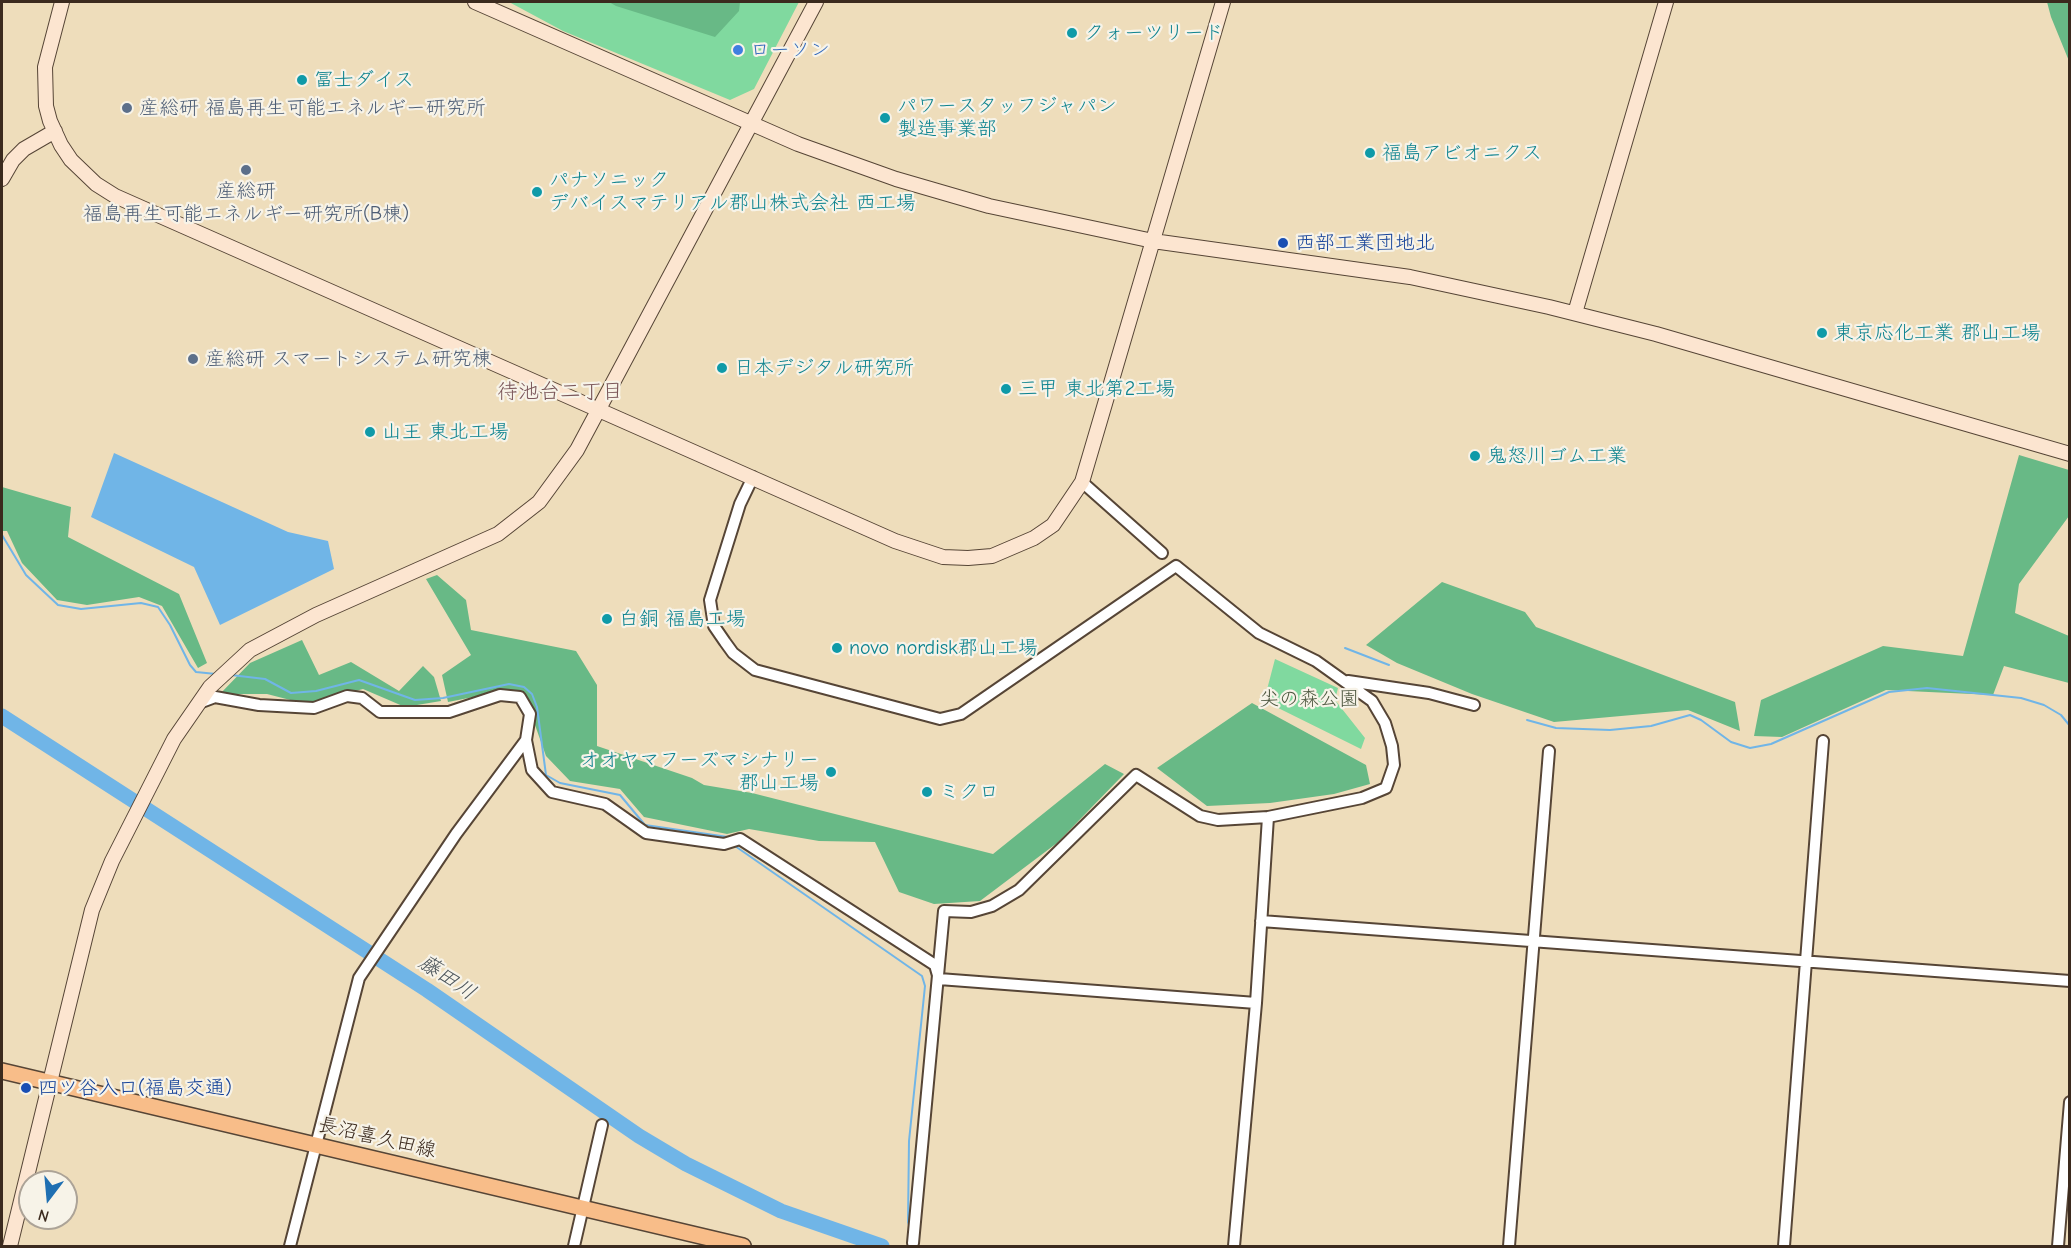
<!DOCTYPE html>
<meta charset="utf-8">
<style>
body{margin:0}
#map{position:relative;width:2071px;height:1248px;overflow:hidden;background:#edb;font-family:"Comic Neue",sans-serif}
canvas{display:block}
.frame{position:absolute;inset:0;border:3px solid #3b2a1e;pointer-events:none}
.north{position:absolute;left:18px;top:1170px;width:60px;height:60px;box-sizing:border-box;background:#f7f3e8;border:2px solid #aca397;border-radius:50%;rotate:196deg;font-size:16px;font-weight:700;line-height:24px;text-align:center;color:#3b2a1e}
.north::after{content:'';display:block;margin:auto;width:21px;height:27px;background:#1f6fb2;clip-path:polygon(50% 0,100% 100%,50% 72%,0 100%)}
</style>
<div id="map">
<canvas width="2071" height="1248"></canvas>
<div class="frame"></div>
<div class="north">N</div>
</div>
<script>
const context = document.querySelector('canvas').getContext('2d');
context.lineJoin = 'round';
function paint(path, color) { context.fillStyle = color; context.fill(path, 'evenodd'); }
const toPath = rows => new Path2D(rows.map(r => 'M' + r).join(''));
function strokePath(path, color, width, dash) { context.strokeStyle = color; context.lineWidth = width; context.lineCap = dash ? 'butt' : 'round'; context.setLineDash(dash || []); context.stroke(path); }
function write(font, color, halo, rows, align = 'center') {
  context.font = font + ' "Comic Neue","Klee One",sans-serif'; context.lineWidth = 4.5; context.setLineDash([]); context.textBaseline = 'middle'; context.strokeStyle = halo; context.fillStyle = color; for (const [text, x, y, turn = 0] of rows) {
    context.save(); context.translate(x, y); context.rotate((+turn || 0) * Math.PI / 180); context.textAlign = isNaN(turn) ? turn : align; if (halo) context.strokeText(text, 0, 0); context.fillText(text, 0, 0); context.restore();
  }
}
const green = toPath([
 [509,2,799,2,754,89,730,100,563,31],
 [1275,659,1338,688,1335,700,1365,738,1361,749,1264,701]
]);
const forest = toPath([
 [609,2,740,2,739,11,715,37,616,6],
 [2047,2,2069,2,2069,61,2051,17],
 [2019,455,2069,470,2069,516,2019,584,2015,613,2069,636,2069,683,2004,666,1993,695,1886,690,1782,737,1754,736,1761,700,1883,646,1963,656],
 [2,487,71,507,68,537,179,594,207,663,198,668,162,606,139,597,87,605,57,600,22,563,7,531,2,531],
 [437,575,466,600,471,630,576,651,597,685,597,746,692,778,704,785,752,793,993,854,1105,764,1124,774,1057,843,980,901,934,904,899,892,875,842,819,841,749,829,727,834,644,817,620,789,570,781,546,756,524,694,509,690,448,702,442,675,471,655,426,579],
 [1442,582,1525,612,1536,627,1735,702,1740,731,1688,710,1554,722,1472,694,1397,663,1366,645],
 [302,640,319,675,351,662,399,691,423,666,434,677,441,701,405,707,363,689,306,704,267,694,220,694,250,663],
 [1252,703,1366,765,1370,784,1334,794,1270,803,1207,806,1157,768]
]);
const water = toPath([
 [114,453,288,532,328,541,334,569,220,625,194,567,91,517]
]);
const stream = toPath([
 [2,535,26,575,58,605,81,609,141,603,158,607,170,625,190,665,196,672,216,674],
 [1345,648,1389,665],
 [231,675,265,679,291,693,316,691,359,680,415,700,443,698,509,684,524,687,532,694,537,707,546,775,560,783,620,795,645,825,728,837],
 [1527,720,1556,728,1610,730,1651,726,1690,715,1701,720,1731,742,1750,748,1771,744,1889,692,1927,688,2021,698,2044,705,2061,715,2070,726],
 [735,846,922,976,925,986,909,1141,908,1222,910,1228]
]);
const river = toPath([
 [2,716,427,990,639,1136,686,1164,781,1211,882,1246]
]);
const street = toPath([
 [753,477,740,504,710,600,714,626,725,642,733,653,755,670,940,719,961,714,1176,566,1259,633,1316,661,1372,701,1385,723,1392,746,1394,765,1386,788,1362,798,1268,817,1218,820,1200,816,1136,775,1019,890,992,906,971,912,944,911,913,1243],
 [1082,482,1162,553],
 [1348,681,1429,693,1474,705],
 [199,703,215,697,259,705,314,708,347,696,362,698,380,712,449,712,500,695,520,697,530,714,526,740,532,770,552,792,605,804,646,833,724,844,740,839,935,965,939,979,1256,1003],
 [1261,921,2070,981],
 [290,1246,359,978,456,834,526,740],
 [574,1246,602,1125],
 [1234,1246,1256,1003,1268,817],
 [1509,1246,1549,751],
 [1784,1246,1823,741],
 [2058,1246,2070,1102]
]);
const secondary = toPath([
 [62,2,45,67,46,106,50,121,61,145,71,160,96,184,115,196,895,541,943,557,968,558,992,556,1034,538,1053,525,1082,482,1223,2],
 [475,2,798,144,896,179,989,206,1153,241,1410,277,1549,307,1656,334,2070,454],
 [2,179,13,160,24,149,55,131],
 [1575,313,1666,2],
 [10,1246,92,910,112,861,174,739,210,687,250,650,316,615,498,534,539,502,577,450,816,2]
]);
const primary = toPath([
 [2,1071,743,1246]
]);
const markers = [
 [1072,33,6,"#0f9aa8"],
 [738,50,6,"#3f7fe0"],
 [302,80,6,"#0f9aa8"],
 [127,108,6,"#5c6f8a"],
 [885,118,6,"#0f9aa8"],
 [1370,153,6,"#0f9aa8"],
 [246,170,6,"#5c6f8a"],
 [537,192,6,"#0f9aa8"],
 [1283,243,6,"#1a4fb4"],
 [1822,333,6,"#0f9aa8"],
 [193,359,6,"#5c6f8a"],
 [722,368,6,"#0f9aa8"],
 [1006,389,6,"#0f9aa8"],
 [370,432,6,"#0f9aa8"],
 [1475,456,6,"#0f9aa8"],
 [607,619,6,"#0f9aa8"],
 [837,648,6,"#0f9aa8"],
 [831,772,6,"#0f9aa8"],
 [927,792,6,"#0f9aa8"],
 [26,1088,6,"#1a4fb4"]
];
const cultureNames = [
 ["クォーツリード",1084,33],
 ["冨士ダイス",314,80],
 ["パワースタッフジャパン",897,106],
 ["製造事業部",897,129],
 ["福島アビオニクス",1382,153],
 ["パナソニック",549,180],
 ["デバイスマテリアル郡山株式会社 西工場",549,203],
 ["東京応化工業 郡山工場",1834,333],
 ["日本デジタル研究所",734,368],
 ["三甲 東北第2工場",1018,389],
 ["山王 東北工場",382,432],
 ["鬼怒川ゴム工業",1487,456],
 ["白銅 福島工場",619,619],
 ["novo nordisk郡山工場",849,648],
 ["オオヤマフーズマシナリー",819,760,"right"],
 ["郡山工場",819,783,"right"],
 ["ミクロ",939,792]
];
const shopNames = [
 ["ローソン",750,50]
];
const serviceNames = [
 ["産総研 福島再生可能エネルギー研究所",139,108],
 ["産総研",246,191,"center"],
 ["福島再生可能エネルギー研究所(B棟)",246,214,"center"],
 ["産総研 スマートシステム研究棟",205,359]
];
const transitNames = [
 ["西部工業団地北",1295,243],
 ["四ツ谷入口(福島交通)",38,1088]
];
const parkNames = [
 ["尖の森公園",1309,699]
];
const streetNames = [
 ["長沼喜久田線",377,1138,13]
];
const neighbourhoodNames = [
 ["待池台二丁目",560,392]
];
const waterNames = [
 ["藤田川",447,978,34]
];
paint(green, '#80d99f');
paint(forest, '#68b986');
paint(water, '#70b5e7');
strokePath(stream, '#70b5e7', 2);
strokePath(river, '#70b5e7', 15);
strokePath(street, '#564536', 14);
strokePath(secondary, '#564536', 16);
strokePath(primary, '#564536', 18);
strokePath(street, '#fff', 10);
strokePath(secondary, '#fce5d0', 14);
strokePath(primary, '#f8bd89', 15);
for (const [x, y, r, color] of markers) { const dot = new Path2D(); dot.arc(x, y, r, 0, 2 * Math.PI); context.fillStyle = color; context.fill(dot); strokePath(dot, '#f7f3e8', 2); }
write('20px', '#0d838f', '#f7f3e8', cultureNames, 'left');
write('20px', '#366cbe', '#f7f3e8', shopNames, 'left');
write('20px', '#4e5e75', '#f7f3e8', serviceNames, 'left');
write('20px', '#164399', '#f7f3e8', transitNames, 'left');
write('20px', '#4c563e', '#f7f3e8', parkNames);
write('20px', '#3b2a1e', '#f7f3e8', streetNames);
write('21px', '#7a5659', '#f7f3e8', neighbourhoodNames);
write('italic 21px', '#4b545a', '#f7f3e8', waterNames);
</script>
